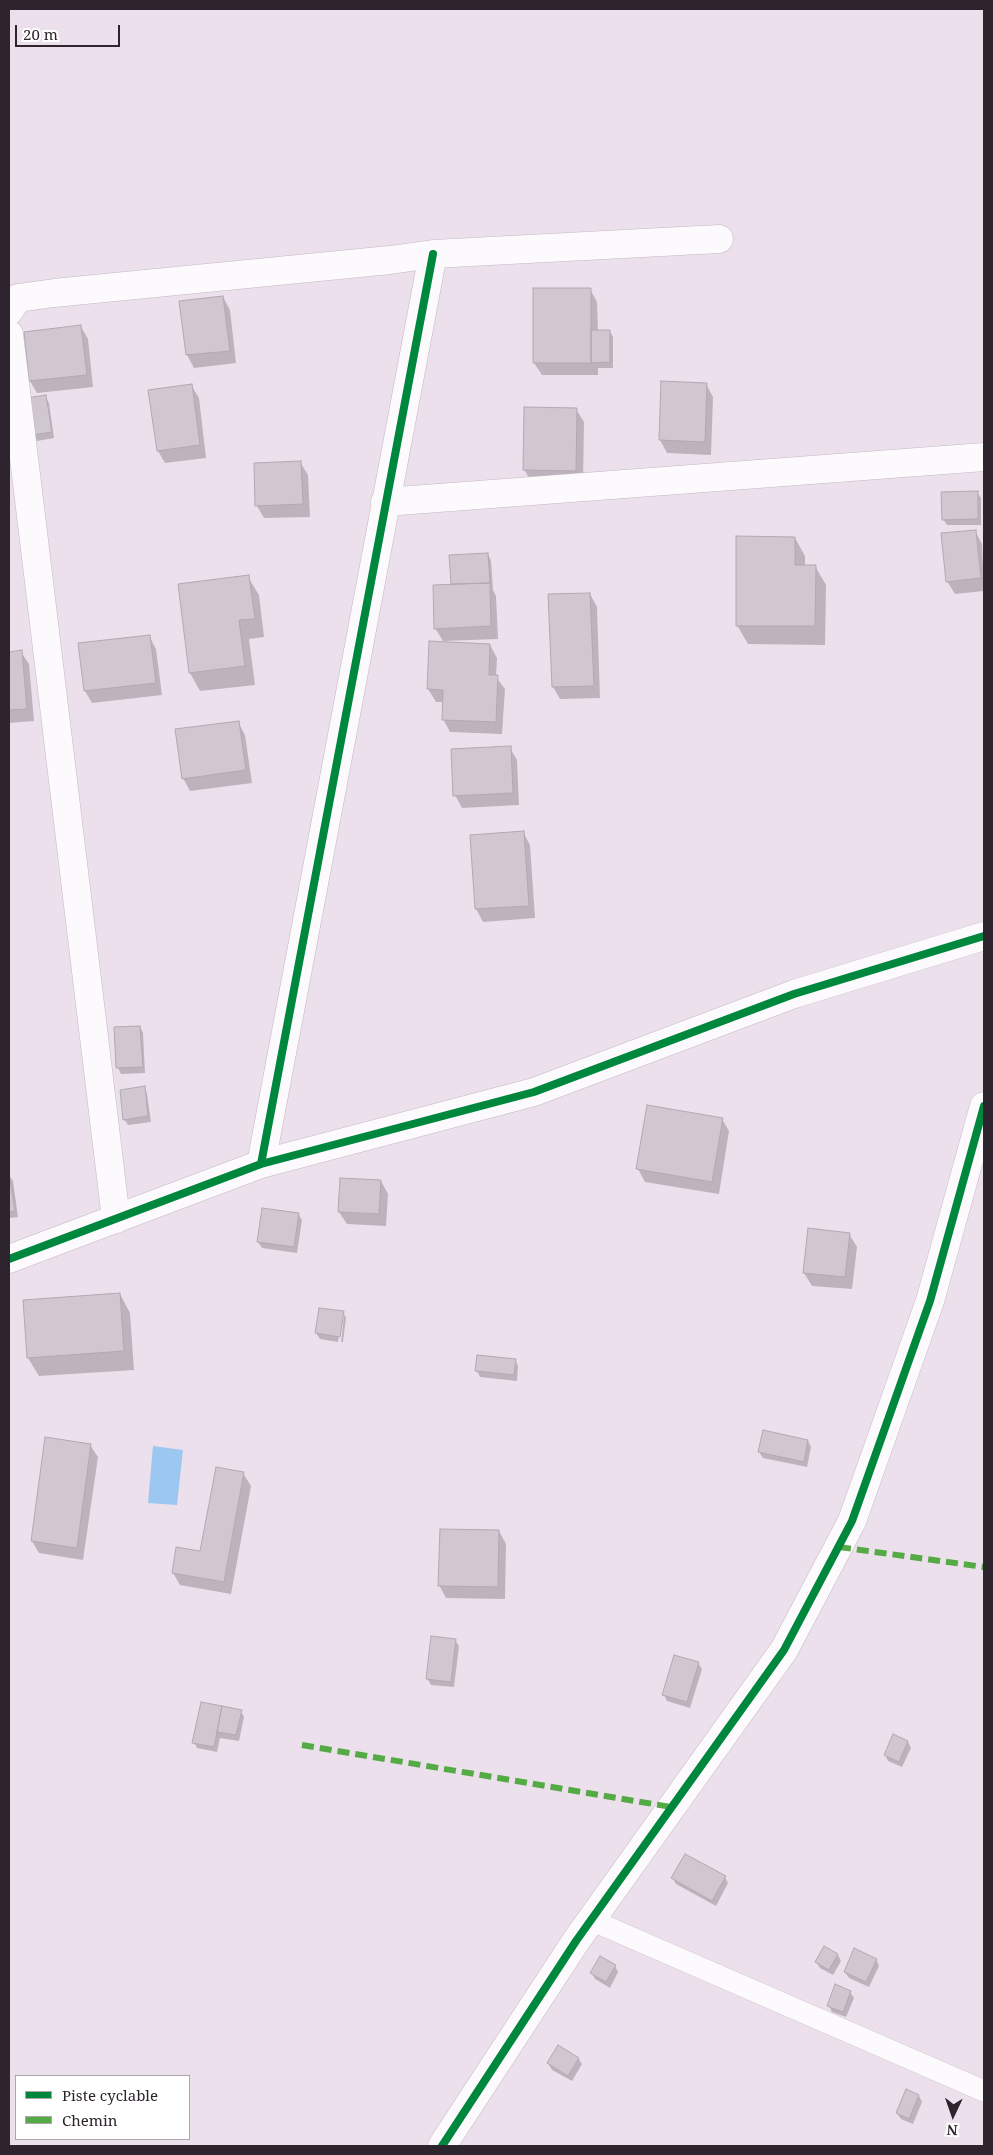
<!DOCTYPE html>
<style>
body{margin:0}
#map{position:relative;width:993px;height:2155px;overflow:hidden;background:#ece0ec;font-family:"Noto Serif",serif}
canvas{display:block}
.frame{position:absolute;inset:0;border:10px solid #2d242d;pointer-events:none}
.legend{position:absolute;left:15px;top:2075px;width:175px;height:65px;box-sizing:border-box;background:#fff;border:1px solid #aba7ab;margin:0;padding:6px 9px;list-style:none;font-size:15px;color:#2d242d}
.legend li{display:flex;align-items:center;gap:10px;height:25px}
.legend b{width:25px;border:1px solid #aba7ab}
.north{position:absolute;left:928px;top:2090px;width:50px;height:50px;-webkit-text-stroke:4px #fff;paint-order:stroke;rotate:183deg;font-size:14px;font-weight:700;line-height:20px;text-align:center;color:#2d242d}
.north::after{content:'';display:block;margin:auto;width:18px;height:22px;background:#2d242d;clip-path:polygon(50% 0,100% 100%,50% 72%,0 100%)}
.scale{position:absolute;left:15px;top:25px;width:105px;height:22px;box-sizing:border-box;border:2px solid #2d242d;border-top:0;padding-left:6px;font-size:15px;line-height:18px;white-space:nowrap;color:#2d242d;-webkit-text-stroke:4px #fff;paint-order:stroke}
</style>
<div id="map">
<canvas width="993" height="2155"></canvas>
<div class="frame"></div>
<ul class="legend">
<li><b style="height:6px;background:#00873e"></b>Piste cyclable</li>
<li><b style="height:6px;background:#54aa44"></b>Chemin</li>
</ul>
<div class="north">N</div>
<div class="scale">20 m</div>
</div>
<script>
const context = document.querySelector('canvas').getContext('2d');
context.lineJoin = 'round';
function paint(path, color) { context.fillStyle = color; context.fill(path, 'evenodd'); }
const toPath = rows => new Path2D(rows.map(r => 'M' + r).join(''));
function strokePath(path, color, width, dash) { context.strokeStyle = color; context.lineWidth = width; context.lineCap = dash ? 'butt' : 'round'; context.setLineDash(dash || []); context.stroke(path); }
const water = toPath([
 [153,1446,183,1450,177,1505,148,1503]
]);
const shadow = toPath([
 [590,289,597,302,598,331,610,331,613,337,613,368,598,368,598,375,542,375,534,363],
 [223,297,230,310,236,363,194,368,187,355,180,302],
 [81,327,88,339,93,387,37,393,30,381],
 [663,382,706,384,713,397,711,455,667,453,660,440],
 [191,385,199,398,206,458,165,463,158,451],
 [45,397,49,403,54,438,37,441,34,435],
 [576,409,584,422,583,483,531,482,524,469],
 [300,462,308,475,310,517,264,518,257,506],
 [977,492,981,498,981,525,947,525,943,519],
 [975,531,982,544,984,591,955,594,947,581],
 [795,538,805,556,805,566,815,566,826,585,825,645,748,644,737,625],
 [488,554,491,561,493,590,496,596,498,639,443,641,435,628,452,584],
 [248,577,259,595,264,637,249,639,255,685,200,691,190,673],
 [590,594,597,607,600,698,560,699,553,687],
 [149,636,156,649,162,695,92,703,85,691],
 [490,645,497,658,496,677,505,689,502,734,450,732,443,719,444,702,436,702,428,689],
 [21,652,29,664,34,721,9,723,9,653],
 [238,722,245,735,252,783,190,791,183,778],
 [510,748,517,760,519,805,462,808,455,795],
 [523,832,530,845,535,918,483,922,476,909],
 [140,1027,143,1033,145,1073,121,1074,118,1068],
 [144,1087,147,1094,151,1122,128,1125,124,1119],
 [722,1119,729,1131,719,1194,645,1182,638,1169],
 [9,1175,13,1181,18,1217,9,1218],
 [381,1181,388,1194,386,1226,347,1224,339,1212],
 [298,1214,302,1220,297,1253,262,1248,258,1242],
 [849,1234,857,1247,852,1289,812,1286,804,1273],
 [120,1294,130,1313,134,1370,39,1376,28,1358,24,1301],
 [343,1312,346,1318,343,1342,341,1342,344,1316,342,1316,338,1342,320,1339,316,1333],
 [515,1360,518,1366,517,1381,480,1377,477,1371],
 [808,1441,811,1447,807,1467,763,1458,759,1452],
 [90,1445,98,1457,83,1560,39,1553,32,1541],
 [243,1473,251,1486,231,1594,180,1585,173,1573,201,1553],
 [499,1531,506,1544,505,1599,446,1598,439,1585],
 [455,1640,459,1646,454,1687,431,1685,427,1678],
 [698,1663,702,1669,690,1708,667,1701,664,1695],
 [202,1703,241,1711,244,1717,239,1741,220,1738,217,1752,197,1748,194,1742],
 [908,1742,911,1748,902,1767,888,1761,885,1755],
 [725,1877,728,1883,716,1906,676,1884,673,1878],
 [824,1948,838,1955,841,1961,833,1975,820,1968,816,1962],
 [876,1959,879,1966,869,1987,849,1978,845,1972],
 [615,1966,618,1972,610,1988,595,1979,592,1973],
 [850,1992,854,1998,846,2017,832,2012,829,2006],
 [578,2058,582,2064,572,2081,552,2070,548,2063],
 [907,2091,919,2096,922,2102,913,2124,901,2119,897,2113]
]);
const building = toPath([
 [533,288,591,288,591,363,533,363,533,288],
 [223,296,230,351,186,355,179,301,223,296],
 [81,325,87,375,29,381,24,332,81,325],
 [591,330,610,330,610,362,591,363,591,330],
 [661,381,707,383,705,442,659,440,661,381],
 [192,384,200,445,157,451,148,390,192,384],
 [46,395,52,432,33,435,27,398,46,395],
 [524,407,577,408,576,471,523,470,524,407],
 [301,461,303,504,255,506,254,463,301,461],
 [978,491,978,519,942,520,941,492,978,491],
 [976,530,981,578,946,582,941,533,976,530],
 [736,536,795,537,795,565,816,565,815,626,736,626,736,536],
 [488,553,490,583,451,584,449,555,488,553],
 [249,575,255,619,239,620,245,666,189,673,178,584,249,575],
 [490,583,491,626,434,629,433,585,490,583],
 [590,593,594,686,552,687,548,594,590,593],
 [150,635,156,683,84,691,78,643,150,635],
 [429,641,490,644,489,675,498,675,496,722,442,720,443,690,427,689,429,641],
 [22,650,27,709,9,710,9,652,22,650],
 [239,721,246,770,182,779,175,729,239,721],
 [511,746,513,793,453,796,451,749,511,746],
 [524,831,529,906,475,909,470,835,524,831],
 [140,1026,143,1067,116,1068,114,1027,140,1026],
 [145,1086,148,1116,123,1120,120,1090,145,1086],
 [647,1105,723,1118,712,1182,636,1169,647,1105],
 [9,1174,15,1211,9,1212,9,1174],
 [340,1178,381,1180,379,1214,338,1212,340,1178],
 [262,1208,299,1213,294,1247,257,1242,262,1208],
 [808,1228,850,1233,845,1277,803,1273,808,1228],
 [120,1293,124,1351,27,1358,23,1300,120,1293],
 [319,1308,344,1311,340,1337,315,1333,319,1308],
 [477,1355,516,1359,514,1375,475,1371,477,1355],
 [763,1430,808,1440,804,1462,758,1452,763,1430],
 [45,1437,91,1444,77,1548,31,1541,45,1437],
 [216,1467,244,1472,224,1582,172,1573,176,1547,200,1551,216,1467],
 [440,1529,499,1530,498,1587,438,1586,440,1529],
 [431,1636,456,1639,451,1682,426,1679,431,1636],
 [674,1655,699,1662,687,1702,662,1695,674,1655],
 [201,1702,222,1706,214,1747,192,1743,201,1702],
 [222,1706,242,1710,236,1735,217,1732,222,1706],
 [893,1734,908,1741,899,1762,884,1755,893,1734],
 [685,1854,726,1876,712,1901,671,1878,685,1854],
 [824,1946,838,1954,829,1970,815,1962,824,1946],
 [854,1948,877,1959,866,1982,844,1972,854,1948],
 [600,1956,616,1965,606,1982,590,1973,600,1956],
 [835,1984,851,1991,843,2012,827,2006,835,1984],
 [558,2045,579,2058,568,2076,547,2063,558,2045],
 [906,2089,919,2095,909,2119,896,2113,906,2089]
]);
const lane = toPath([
 [591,1920,984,2091]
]);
const street = toPath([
 [9,311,18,298,54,293,390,260,433,254,719,239],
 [9,334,116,1219],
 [385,502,984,457],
 [261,1164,433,254],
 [9,1259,261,1164,534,1092,794,994,984,936]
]);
const secondary = toPath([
 [442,2146,576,1941,784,1650,852,1521,930,1301,984,1106]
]);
const quiet = toPath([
 [839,1547,984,1567],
 [302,1745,671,1807]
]);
const cycleway = toPath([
 [261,1164,433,254],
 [9,1259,261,1164,534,1092,794,994,984,936],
 [442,2146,576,1941,784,1650,852,1521,930,1301,984,1106]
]);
paint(water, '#9bc7f0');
paint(shadow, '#0003');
paint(building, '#d0c7d0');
strokePath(building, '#b2a8b2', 1);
strokePath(lane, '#c2b8c2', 22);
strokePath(street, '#c2b8c2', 29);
strokePath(secondary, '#c2b8c2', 29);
strokePath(lane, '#fcfafc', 21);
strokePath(street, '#fcfafc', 28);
strokePath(secondary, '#fcfafc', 28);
strokePath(quiet, '#54aa44', 6, [12, 6]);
strokePath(cycleway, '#00873e', 8);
</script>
